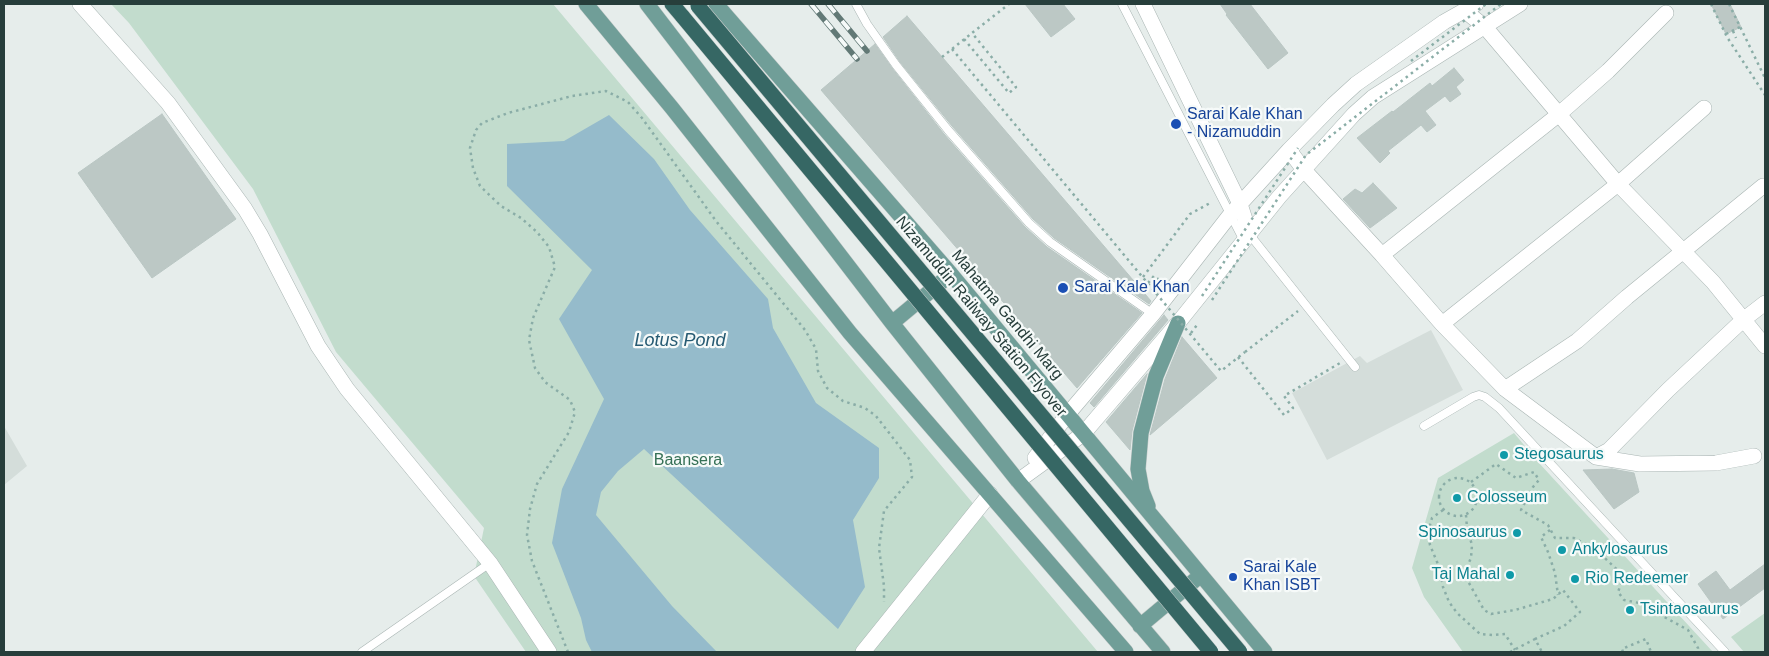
<!DOCTYPE html>
<style>
body{margin:0}
#map{position:relative;width:1769px;height:656px;overflow:hidden;background:#e6edeb;font-family:Arial,sans-serif}
canvas{display:block}
.frame{position:absolute;inset:0;border:5px solid #273e3b;pointer-events:none}
</style>
<div id="map">
<canvas width="1769" height="656"></canvas>
<div class="frame"></div>
</div>
<script>
const context = document.querySelector('canvas').getContext('2d');
context.lineJoin = 'round';
function paint(path, color) { context.fillStyle = color; context.fill(path, 'evenodd'); }
const toPath = rows => new Path2D(rows.map(r => 'M' + r).join(''));
function strokePath(path, color, width, dash) { context.strokeStyle = color; context.lineWidth = width; context.lineCap = dash ? 'butt' : 'round'; context.setLineDash(dash || []); context.stroke(path); }
function write(font, color, halo, rows, align = 'center') {
  context.font = font + ' Arial,sans-serif'; context.lineWidth = 4.5; context.setLineDash([]); context.textBaseline = 'middle'; context.strokeStyle = halo; context.fillStyle = color; for (const [text, x, y, turn = 0] of rows) {
    context.save(); context.translate(x, y); context.rotate((+turn || 0) * Math.PI / 180); context.textAlign = isNaN(turn) ? turn : align; if (halo) context.strokeText(text, 0, 0); context.fillText(text, 0, 0); context.restore();
  }
}
const built = toPath([
 [1431,330,1463,390,1327,460,1292,393,1360,356,1367,363],
 [4,426,27,466,4,485]
]);
const green = toPath([
 [111,4,553,4,1098,652,526,652,474,576,484,528,336,352,253,189,129,23],
 [1514,433,1539,463,1713,652,1463,652,1424,597,1412,568,1438,478],
 [1765,613,1765,652,1744,652,1731,637]
]);
const water = toPath([
 [609,115,654,159,690,210,768,299,773,328,816,403,879,448,879,478,853,520,865,587,838,629,644,449,618,471,601,492,596,515,672,606,717,652,592,652,586,640,581,618,552,543,562,489,604,399,559,319,592,270,507,186,507,144,564,141]
]);
const building = toPath([
 [1025,4,1063,4,1075,19,1051,37,1025,4],
 [1220,4,1250,4,1288,53,1268,69,1226,15,1227,14,1220,4],
 [1711,4,1730,4,1741,27,1726,34,1711,4],
 [907,16,1151,301,1149,304,1054,238,1033,219,952,126,900,62,883,37,907,16],
 [875,44,892,68,944,134,1025,227,1047,247,1142,313,1077,388,821,90,875,44],
 [1454,68,1464,80,1456,87,1461,94,1450,102,1445,96,1425,111,1436,125,1427,132,1421,125,1388,151,1390,153,1380,163,1357,138,1392,111,1393,112,1430,83,1432,86,1454,68],
 [162,114,236,219,152,278,78,173,162,114],
 [1373,183,1397,208,1370,228,1343,199,1355,189,1362,193,1373,183],
 [1164,315,1168,320,1094,407,1090,403,1164,315],
 [1182,337,1217,378,1150,435,1165,379,1182,337],
 [1147,374,1132,431,1130,450,1106,422,1147,374],
 [1612,469,1634,473,1639,492,1614,509,1583,470,1612,469],
 [1765,564,1765,588,1723,619,1698,584,1716,571,1730,590,1765,564]
]);
const path = toPath([
 [1711,4,1727,37,1765,95],
 [1729,4,1765,78],
 [1733,31,1736,38],
 [1726,34,1740,27],
 [964,39,1009,93,1016,87,972,33,1009,4],
 [942,57,972,33],
 [1143,277,1190,214,1212,202],
 [1148,283,1154,276,1161,281],
 [1191,333,1197,325],
 [1245,352,1298,311],
 [1238,357,1284,415,1293,408,1284,396,1340,363],
 '1439 497a19 19 0 1 1 38 0a19 19 0 1 1-38 0Z',
 [1471,482,1496,464,1516,478,1534,472,1539,480,1533,487,1521,510,1548,525,1555,538,1574,538,1595,549,1624,576,1618,592,1624,600,1639,603,1688,630,1698,648,1698,652],
 [1443,510,1432,518,1428,532,1430,545,1440,569,1443,587,1449,602,1457,613,1480,634,1492,635,1505,634,1515,650],
 [1466,515,1467,528,1472,545,1471,558,1464,574,1484,610,1491,614,1515,610,1553,599,1563,590,1580,612,1564,626,1535,639],
 [1550,530,1541,537,1548,552,1555,573,1558,595],
 [568,652,532,561,527,535,530,509,537,484,569,432,575,412,570,400,545,382,535,368,529,340,533,318,555,267,549,247,537,232,521,218,501,206,480,186,473,168,470,148,476,130,482,123,508,113,572,96,606,91,628,102,642,118,716,221,805,330,816,349,818,371,827,388,843,401,865,408,876,416,910,460,912,477,884,511,879,548,884,586,884,602],
 [1510,652,1535,639,1542,652],
 [1623,652,1622,649,1646,639,1651,652]
]);
const lane = toPath([
 [856,4,867,24,896,65,948,130,1029,223,1050,242,1153,314],
 [1122,4,1244,241],
 [1250,235,1355,367],
 [1424,426,1473,397,1479,395,1485,397,1499,408,1725,652],
 [362,652,490,563]
]);
const street = toPath([
 [80,4,168,103,229,187,245,209,260,234,318,346,347,389,490,563,549,652],
 [1143,4,1240,204,1250,235],
 [1465,11,1485,27,1618,184,1713,282,1765,346],
 [1289,150,1304,170,1382,255,1442,324,1505,389,1596,457,1640,464,1716,463,1754,456],
 [1382,255,1558,115,1608,71,1666,13],
 [1442,324,1618,184,1704,108],
 [1505,389,1577,341,1627,297,1763,186],
 [1596,457,1609,450,1668,390,1743,320,1765,303],
 [1035,458,1067,415,1153,314,1230,215,1289,150,1333,105,1356,84,1444,22,1476,4],
 [1018,481,1083,434,1178,323,1279,197,1354,114,1373,97,1520,4],
 [863,652,990,494]
]);
const primary = toPath([
 [586,4,672,108,850,333,1126,652],
 [647,4,892,323,1018,481,1163,652],
 [716,4,951,274,1265,652],
 [892,323,951,274],
 [1148,506,1142,491,1138,469,1141,433,1156,376,1178,323],
 [1140,626,1201,575]
]);
const highway = toPath([
 [672,4,683,17]
]);
const rail = toPath([
 [811,4,857,59],
 [828,4,867,51]
]);
const pathBridge = toPath([
 [952,49,1221,371,1245,352],
 [1411,61,1486,4],
 [1202,296,1298,148],
 [1212,300,1306,155,1501,4]
]);
const highwayBridge = toPath([
 [698,6,1240,652],
 [683,17,1211,652]
]);
const markers = [
 [1176,124,6,"#1a4fb4"],
 [1063,288,6,"#1a4fb4"],
 [1504,455,5,"#0f9aa8"],
 [1457,498,5,"#0f9aa8"],
 [1517,533,5,"#0f9aa8"],
 [1562,550,5,"#0f9aa8"],
 [1510,575,5,"#0f9aa8"],
 [1233,577,5,"#1a4fb4"],
 [1575,579,5,"#0f9aa8"],
 [1630,610,5,"#0f9aa8"]
];
const transitNames = [
 ["Sarai Kale Khan",1187,115],
 ["- Nizamuddin",1187,133],
 ["Sarai Kale Khan",1074,288],
 ["Sarai Kale",1243,568],
 ["Khan ISBT",1243,586]
];
const streetNames = [
 ["Mahatma Gandhi Marg",1007,315,50],
 ["Nizamuddin Railway Station Flyover",981,317,50]
];
const cultureNames = [
 ["Stegosaurus",1514,455],
 ["Colosseum",1467,498],
 ["Spinosaurus",1507,533,"right"],
 ["Ankylosaurus",1572,550],
 ["Taj Mahal",1500,575,"right"],
 ["Rio Redeemer",1585,579],
 ["Tsintaosaurus",1640,610]
];
const parkNames = [
 ["Baansera",688,461]
];
const waterNames = [
 ["Lotus Pond",680,341]
];
paint(built, '#d4ddda');
paint(green, '#c2dccd');
paint(water, '#95bbcb');
paint(building, '#bcc8c5');
strokePath(building, '#b9c6c3', 1);
strokePath(lane, '#a9b5b3', 9);
strokePath(street, '#a9b5b3', 16);
strokePath(primary, '#c3c9c8', 16);
strokePath(highway, '#c3c9c8', 16);
strokePath(path, '#8aada7', 2.5, [2.5, 4]);
strokePath(lane, '#fff', 8);
strokePath(street, '#fff', 15);
strokePath(primary, '#709e98', 15);
strokePath(highway, '#366764', 15);
strokePath(rail, '#627976', 5.5);
strokePath(rail, '#f6faf9', 4, [11]);
strokePath(highwayBridge, '#c3c9c8', 16, []);
strokePath(pathBridge, '#8aada7', 2.5, [2.5, 4]);
strokePath(highwayBridge, '#366764', 15);
for (const [x, y, r, color] of markers) { const dot = new Path2D(); dot.arc(x, y, r, 0, 2 * Math.PI); context.fillStyle = color; context.fill(dot); strokePath(dot, '#f6faf9', 2); }
write('16px', '#164399', '#f6faf9', transitNames, 'left');
write('16px', '#273e3b', '#f6faf9', streetNames);
write('16px', '#0d838f', '#f6faf9', cultureNames, 'left');
write('16px', '#357055', '#f6faf9', parkNames);
write('italic 18px', '#275b73', '#f6faf9', waterNames);
</script>
